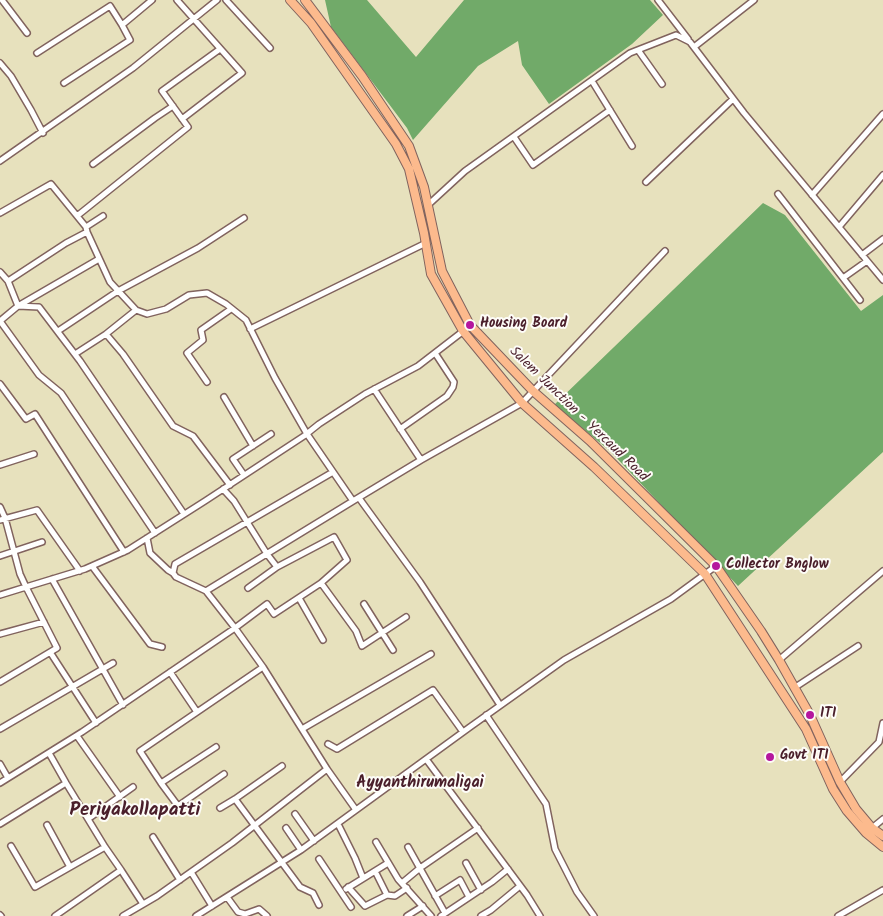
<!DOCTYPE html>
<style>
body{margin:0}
canvas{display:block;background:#e7e1bd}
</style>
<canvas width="883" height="916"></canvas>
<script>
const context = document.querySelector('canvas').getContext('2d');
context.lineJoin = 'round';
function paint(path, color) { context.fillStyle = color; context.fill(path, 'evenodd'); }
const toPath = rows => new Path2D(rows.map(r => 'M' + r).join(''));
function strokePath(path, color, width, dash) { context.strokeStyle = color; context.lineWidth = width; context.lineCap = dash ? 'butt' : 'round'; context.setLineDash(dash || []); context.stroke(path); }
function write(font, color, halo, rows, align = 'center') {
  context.font = font + ' Kalam,sans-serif'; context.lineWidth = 4; context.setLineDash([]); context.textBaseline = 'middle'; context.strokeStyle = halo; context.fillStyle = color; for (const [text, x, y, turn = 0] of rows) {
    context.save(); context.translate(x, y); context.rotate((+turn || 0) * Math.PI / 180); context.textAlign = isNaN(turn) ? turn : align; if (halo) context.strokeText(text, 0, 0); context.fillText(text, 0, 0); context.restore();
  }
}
const forest = toPath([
 [325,0,367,0,416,57,464,0,650,0,663,15,632,44,549,104,522,65,518,41,478,66,413,140,407,128,331,27],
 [763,203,785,215,861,311,883,295,883,452,738,586,610,451,554,405]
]);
const minor = toPath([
 [2,0,27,33],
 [177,0,242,73,182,119],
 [226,0,270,48],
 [658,0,688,39],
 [694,47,754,0],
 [638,50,662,84],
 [37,53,110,6,122,25,152,0],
 [0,63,11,76,31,110,43,133],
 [592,81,632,146],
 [64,83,130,40,122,25],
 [514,137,533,165,610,110],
 [0,161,133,68,217,0],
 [93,164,155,118,173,106],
 [646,182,733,99],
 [778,194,860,300],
 [812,195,883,114],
 [428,205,465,171,630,53,676,35,690,42,744,113,883,280],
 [0,213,51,184,86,227],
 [77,216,188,127,162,91,220,49],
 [839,227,883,175],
 [87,232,110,282,136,310,147,314,166,309,189,295,207,293,226,304,246,320,275,378,307,434,353,501,421,460,522,403,665,251],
 [862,255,883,239],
 [99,259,18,306,39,307,80,361,184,514],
 [0,272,8,281,66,243,87,232,86,227,103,216],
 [843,278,867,261],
 [0,321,39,375,61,393,155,533],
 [0,321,18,306,8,281],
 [250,329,426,243],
 [58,331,118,291,198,248,244,218],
 [106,334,136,310],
 [75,354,106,334,123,354,173,426,193,436,230,485],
 [207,382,187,353,203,340,201,330,231,309],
 [0,384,26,419,35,414,124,552],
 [374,389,421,460],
 [224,397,253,446],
 [400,429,447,396,453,387,454,382,435,353],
 [0,465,34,454],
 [244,475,233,459,271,434],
 [223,489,234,501,267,554,277,567],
 [359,498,420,582,500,705],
 [0,507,5,518,20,574,26,587,85,569,128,550,205,501,304,436,319,424,365,394,418,366,466,329],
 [0,520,37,510,80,571],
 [147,538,150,553,168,570,173,573,176,577,206,591],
 [0,556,42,542],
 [92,566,150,644,162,647],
 [173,573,175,564,333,472],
 [52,579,123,705],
 [248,588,277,567,334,537,347,560,321,583,356,631,362,646,406,617],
 [0,595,26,587,57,648,0,682],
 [299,598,323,640],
 [364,604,393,650],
 [0,634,44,622],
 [50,652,96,723],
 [779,660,883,571],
 [170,672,197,712],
 [794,688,858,646],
 [486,715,546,804,555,849,577,892,594,916],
 [0,729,113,663],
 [302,729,431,654],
 [77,736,120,797],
 [328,744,337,749,433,690,463,732],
 [49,753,66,783,105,847,121,870],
 [426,759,527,895,540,916],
 [0,764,8,778,0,783],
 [327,769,356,810],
 [224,774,178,806,161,783,140,751,263,667],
 [8,778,82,732,235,628,267,604,274,614,321,583],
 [840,782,879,742,883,723],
 [161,783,216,747],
 [235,799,300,887,313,893,319,905],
 [220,808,235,799,282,766],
 [295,814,314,841],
 [88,819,133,787],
 [0,824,66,783],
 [338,824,355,858,363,878],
 [47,825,70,867],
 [286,828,301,850],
 [872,828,883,819],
 [153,837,180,880],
 [376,842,398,879,431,916],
 [11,846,35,887,105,847],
 [408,847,445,913],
 [319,859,351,907],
 [466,863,481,890],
 [375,871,387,895],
 [191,872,212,906],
 [402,883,420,868,478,828],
 [348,887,365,906,387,895,395,896,407,888],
 [346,889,388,863],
 [435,896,460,880,469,897],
 [227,897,238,912,245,914,259,909,267,916],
 [0,915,1,916],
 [55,916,121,870,143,904],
 [123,916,157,896,232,843,327,769,263,667,235,628,206,591,353,501],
 [196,916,301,850,470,727,564,660,671,599,716,566],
 [407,916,423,906],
 [441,916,492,882,508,869],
 [481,916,491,910,520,886],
 [838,916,883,890]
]);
const primary = toPath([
 [290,0,311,23,396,144,409,169,424,233,431,274,463,331,522,403,594,467,705,574,806,729,833,789,847,811,866,833,883,847],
 [305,0,362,76,409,146,424,187,442,271,470,325,533,391,590,441,716,566,761,631,779,660,810,715,840,782,856,809,872,828,883,836]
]);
const markers = [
 [470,325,5,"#b5179e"],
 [716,566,5,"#b5179e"],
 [810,715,5,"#b5179e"],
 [770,757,5,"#b5179e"]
];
const poiNames = [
 ["Housing Board",480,325],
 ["Collector Bnglow",726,566],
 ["ITI",820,715],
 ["Govt ITI",780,757]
];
const streetNames = [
 ["Salem Junction - Yercaud Road",578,415,44]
];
const quarterNames = [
 ["Ayyanthirumaligai",420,784]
];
const districtNames = [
 ["Periyakollapatti",135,812]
];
paint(forest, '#71aa69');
strokePath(minor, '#81635e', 8);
strokePath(primary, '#81635e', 10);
strokePath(minor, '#fff', 5);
strokePath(primary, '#fcba8d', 8);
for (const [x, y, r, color] of markers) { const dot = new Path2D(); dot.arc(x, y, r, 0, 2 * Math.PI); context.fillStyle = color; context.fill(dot); strokePath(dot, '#fdfcf7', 2); }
write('bold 14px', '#4a1f2b', '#fdfcf7', poiNames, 'left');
write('14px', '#4a1f2b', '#fdfcf7', streetNames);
write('bold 16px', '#4a1f2b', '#fdfcf7', quarterNames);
write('bold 19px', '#4a1f2b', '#fdfcf7', districtNames);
</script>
